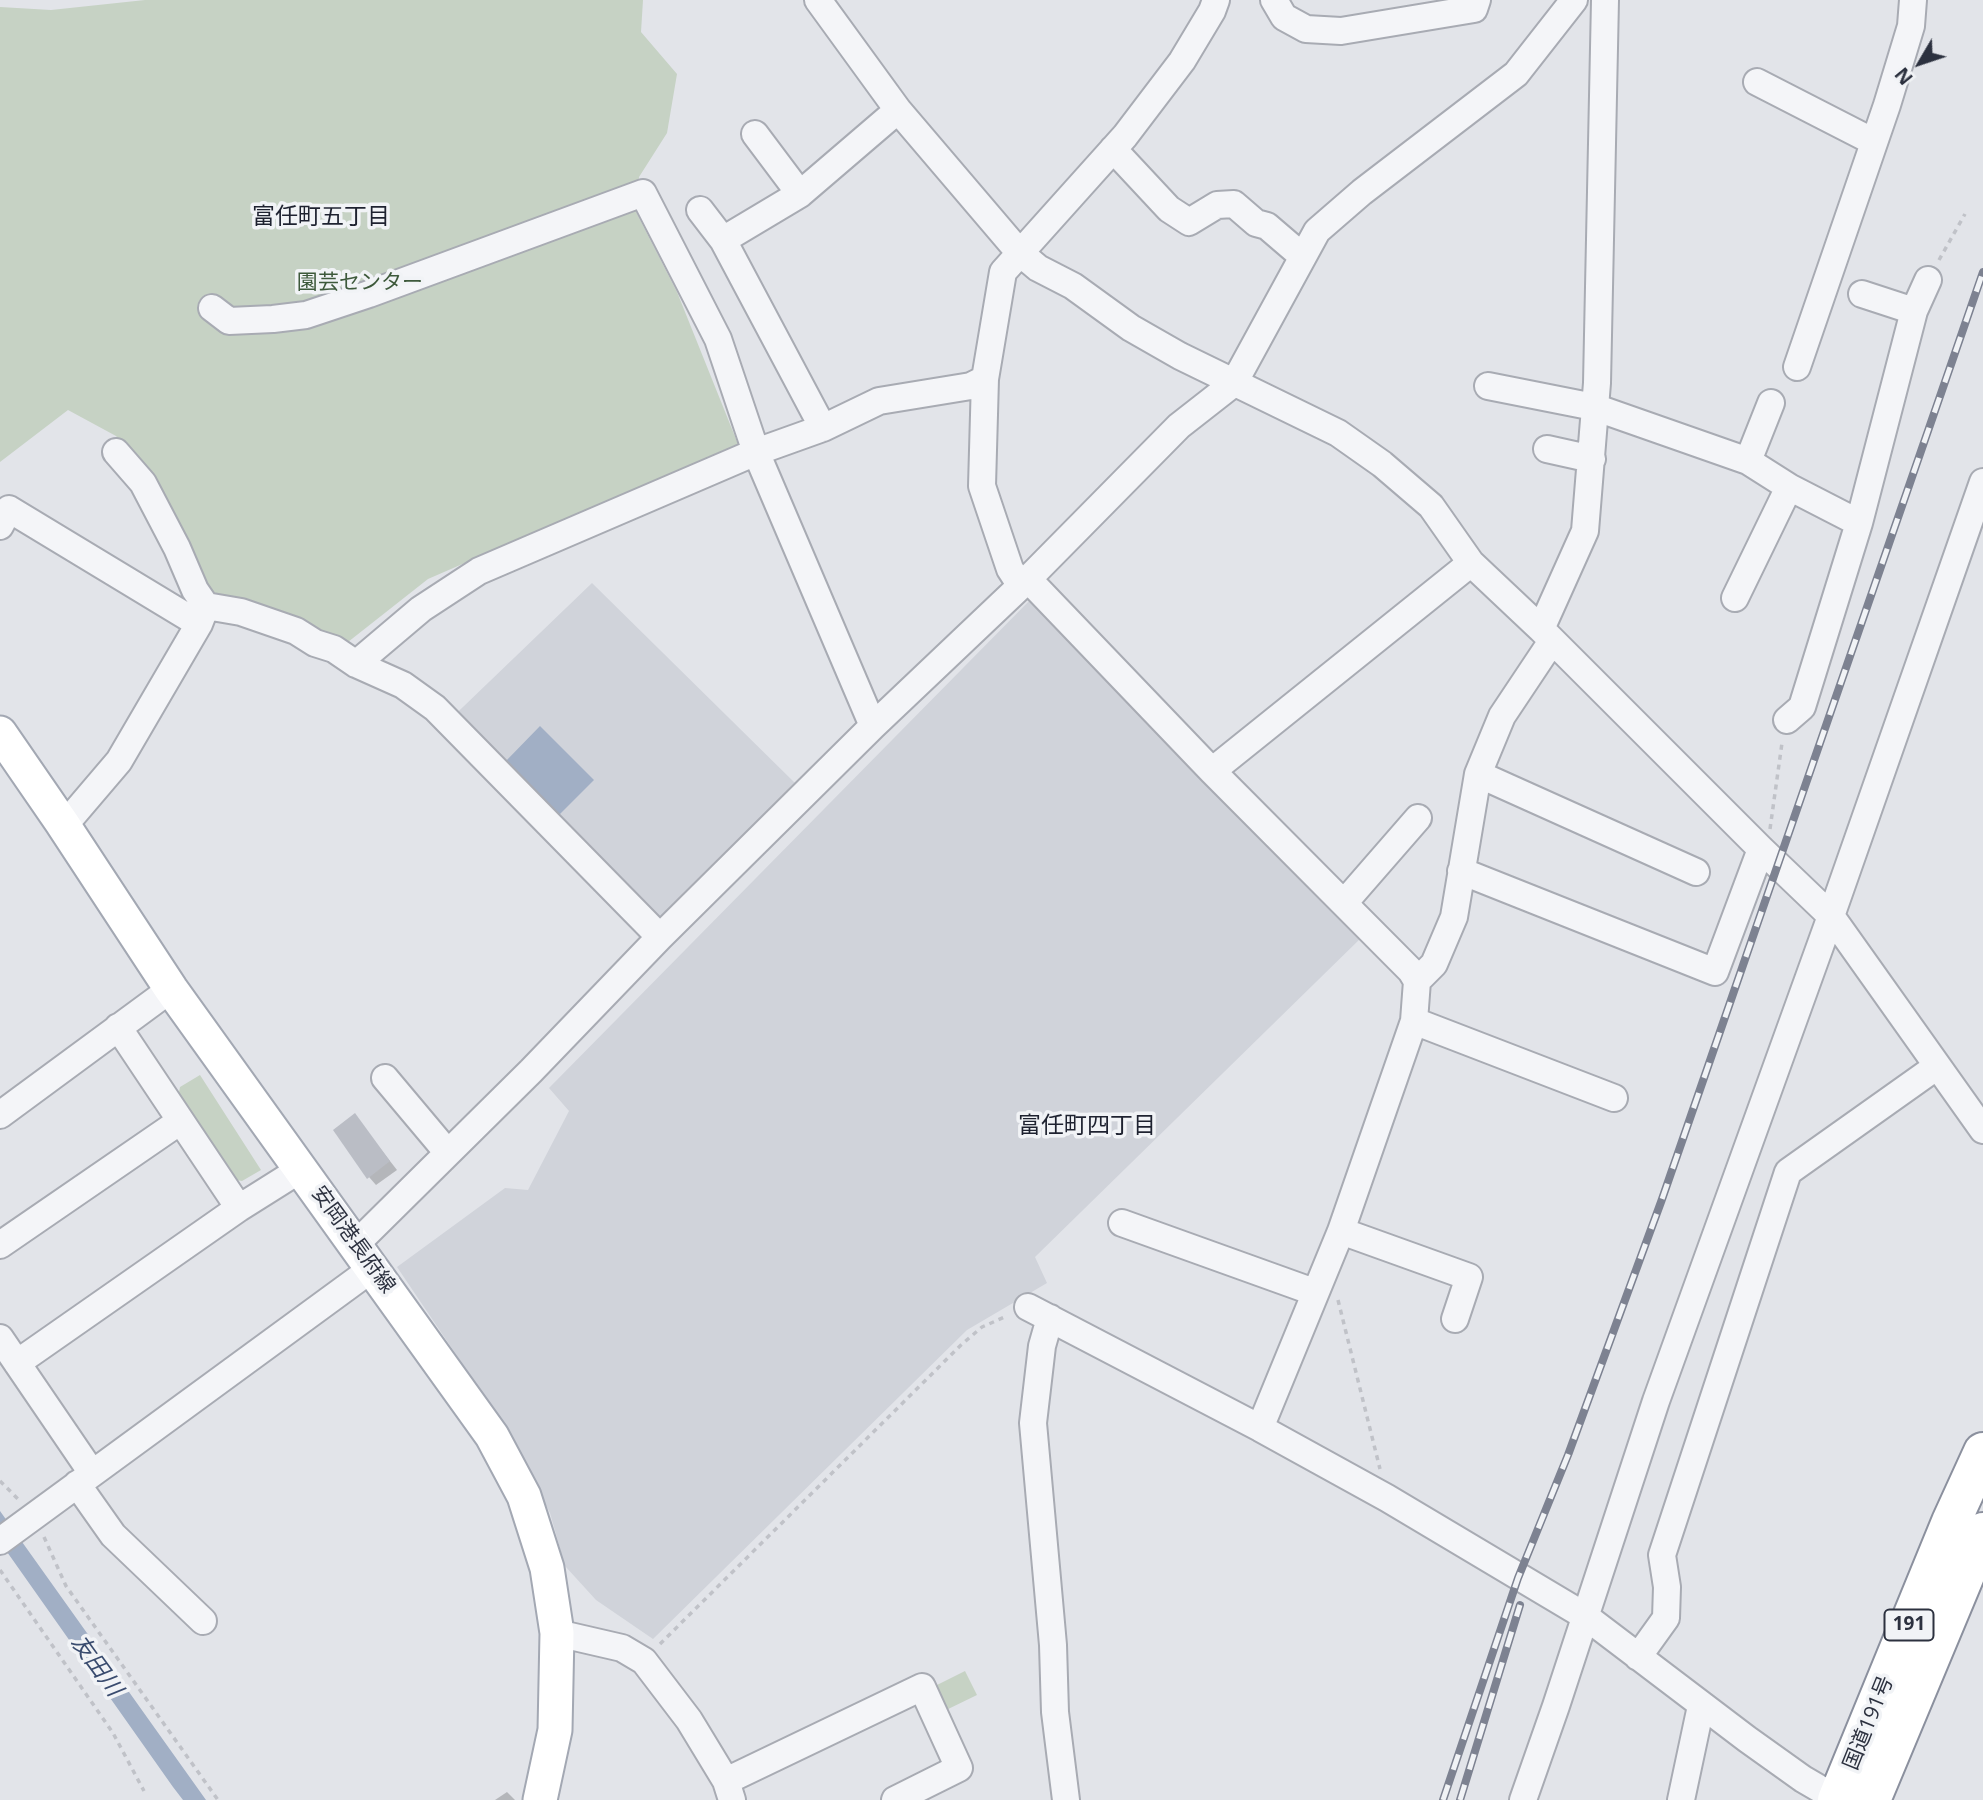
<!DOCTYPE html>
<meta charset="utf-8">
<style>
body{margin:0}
#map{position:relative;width:1983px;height:1800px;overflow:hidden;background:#e2e4e9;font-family:"Open Sans",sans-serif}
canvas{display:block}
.north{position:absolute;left:1885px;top:28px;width:70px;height:70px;-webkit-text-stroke:5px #f1f3f6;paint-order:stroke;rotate:231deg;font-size:19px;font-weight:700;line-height:28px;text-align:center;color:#2c313f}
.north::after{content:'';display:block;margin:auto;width:24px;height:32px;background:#2c313f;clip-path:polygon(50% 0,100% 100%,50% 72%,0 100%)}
</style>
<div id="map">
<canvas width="1983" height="1800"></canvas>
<div class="north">N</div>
</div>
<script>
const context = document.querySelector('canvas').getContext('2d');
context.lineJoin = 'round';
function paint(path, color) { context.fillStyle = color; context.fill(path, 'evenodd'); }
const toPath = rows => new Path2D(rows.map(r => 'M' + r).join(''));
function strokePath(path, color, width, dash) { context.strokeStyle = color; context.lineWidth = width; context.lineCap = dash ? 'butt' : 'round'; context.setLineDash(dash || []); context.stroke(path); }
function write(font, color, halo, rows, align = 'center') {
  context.font = font + ' "Open Sans","Noto Sans JP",sans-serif'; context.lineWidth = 7; context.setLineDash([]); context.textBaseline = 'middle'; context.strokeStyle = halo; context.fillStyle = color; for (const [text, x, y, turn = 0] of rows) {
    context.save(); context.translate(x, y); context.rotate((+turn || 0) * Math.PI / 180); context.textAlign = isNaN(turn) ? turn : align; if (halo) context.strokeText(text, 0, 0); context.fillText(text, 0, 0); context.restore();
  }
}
const built = toPath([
 [592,583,795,783,641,937,438,731],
 [1031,599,1362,937,1035,1257,1047,1283,967,1330,653,1639,596,1600,565,1566,550,1513,507,1430,397,1267,505,1188,528,1190,569,1111,549,1088]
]);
const green = toPath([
 [145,0,643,0,641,32,677,74,667,133,639,177,636,212,677,292,738,444,428,579,348,642,212,592,160,486,116,436,68,410,0,462,0,7,51,10],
 [200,1075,261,1170,242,1181,230,1179,178,1097,180,1087],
 [965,1671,977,1695,942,1712,931,1688]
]);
const water = toPath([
 [540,726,594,780,559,815,505,762],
 [0,1511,206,1800,183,1800,173,1787,0,1542]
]);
const shadow = toPath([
 [355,1116,397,1170,376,1185,369,1177],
 [507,1792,515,1800,495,1800]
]);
const building = toPath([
 [355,1113,390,1161,367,1179,333,1130]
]);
const path = toPath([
 [1939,260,1965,214],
 [1770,829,1782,743],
 [1338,1300,1380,1469],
 [0,1481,18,1499],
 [44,1537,66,1586,218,1800],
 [0,1570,113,1733,144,1791],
 [660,1644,961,1345,982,1327,1007,1316]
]);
const minor = toPath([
 [818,0,898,110,1019,252,1038,268,1073,286,1131,328,1180,356,1338,433,1382,464,1431,506,1471,563,1541,629,1761,849,1831,916,1983,1130],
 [1274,0,1284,17,1306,29,1341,31,1474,9,1477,0],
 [1757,82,1874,142],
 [755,134,800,194],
 [1113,149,1169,209,1189,222,1217,205,1234,204,1256,223,1267,226,1302,256],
 [700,210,723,240,823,428],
 [723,240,800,194,898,110],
 [1862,294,1914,311],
 [212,308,229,321,273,319,306,315,369,294,643,193,718,339,756,452,873,726],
 [1797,367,1887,105,1911,26,1913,0],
 [1488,386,1594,407,1748,461,1789,487,1859,523,1914,311,1928,280],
 [1547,449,1592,459],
 [116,452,143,483,177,548,195,590,206,606,241,612,296,631,315,643,334,649,356,664,403,685,435,708,660,937],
 [1748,461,1771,403],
 [0,526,9,509,199,624,206,606],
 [1028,579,1212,771,1411,971,1417,981,1414,1021,1341,1231,1260,1428],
 [1021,586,1010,569,982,486,985,379,1003,272,1125,136,1182,61,1212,11,1216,0],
 [1735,598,1789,487],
 [1541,629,1585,531,1597,383,1605,0],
 [356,664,421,609,479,571,756,452,823,428,879,401,971,386,985,379],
 [1787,720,1802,707,1859,523],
 [1212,771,1471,563],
 [1478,774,1696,872],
 [62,823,73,815,119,761,199,624],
 [1461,871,1715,972,1761,849],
 [1344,903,1418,818],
 [1417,981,1434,964,1454,917,1478,774,1502,716,1552,641],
 [1414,1021,1614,1098],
 [118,1027,239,1208],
 [385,1078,448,1153],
 [0,1115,171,989],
 [1122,1223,1314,1292],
 [1341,1231,1469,1277,1455,1319],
 [356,1244,531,1071,660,937,873,726,1028,579,1179,426,1234,383,1317,231,1362,192,1516,74,1574,0],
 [0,1245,179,1122],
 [1028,1307,1260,1428,1387,1498,1585,1616,1747,1739,1803,1779,1839,1800],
 [1050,1318,1042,1346,1033,1423,1053,1645,1055,1712,1066,1800],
 [0,1338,92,1473],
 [17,1363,239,1208,301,1169],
 [77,1484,113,1535,203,1621],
 [0,1541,373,1268],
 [557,1633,622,1648,644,1661,689,1720,726,1781,732,1800],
 [1638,1657,1666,1618,1667,1587,1662,1555,1788,1172,1936,1067],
 [726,1781,922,1687,959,1768,895,1800],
 [1523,1800,1556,1706,1656,1401,1831,916,1983,482],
 [1681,1800,1701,1706]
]);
const major = toPath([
 [0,733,62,823,171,989,492,1436,524,1496,547,1568,557,1633,555,1730,540,1800]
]);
const highway = toPath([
 [1837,1800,1951,1522,1983,1452],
 [1871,1800,1983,1532]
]);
const rail = toPath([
 [1443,1800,1518,1578,1568,1455,1661,1202,1983,272],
 [1460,1800,1520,1605]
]);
const shields = [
 [1909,1625,49]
];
const shieldNames = [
 ["191",1909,1625]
];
const parkNames = [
 ["園芸センター",360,283]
];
const streetNames = [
 ["安岡港長府線",353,1240,54],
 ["国道191号",1869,1723,-68]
];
const neighbourhoodNames = [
 ["富任町五丁目",321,217],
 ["富任町四丁目",1087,1126]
];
const waterNames = [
 ["友田川",96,1666,54]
];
paint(built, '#d0d3da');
paint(green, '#c6d2c4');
paint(water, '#a1afc5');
paint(shadow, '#0003');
paint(building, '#babdc5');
strokePath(minor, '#a8abb3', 30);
strokePath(major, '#a3a8b3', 37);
strokePath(highway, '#8b909e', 42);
strokePath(path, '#c0c2c8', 3.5, [5, 5]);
strokePath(minor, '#f4f5f8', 26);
strokePath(major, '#fff', 33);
strokePath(highway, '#fff', 38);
strokePath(rail, '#7d8291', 8);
strokePath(rail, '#f1f3f6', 5, [16]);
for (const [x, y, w] of shields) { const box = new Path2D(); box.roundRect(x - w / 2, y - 15.5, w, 31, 5); context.fillStyle = '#f1f3f6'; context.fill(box); strokePath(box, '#2c313f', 2); }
write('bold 19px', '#2c313f', null, shieldNames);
write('21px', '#3d593b', '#f1f3f6', parkNames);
write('21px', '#2c313f', '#f1f3f6', streetNames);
write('23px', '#1e2230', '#f1f3f6', neighbourhoodNames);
write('italic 23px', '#3a4c6f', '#f1f3f6', waterNames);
</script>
